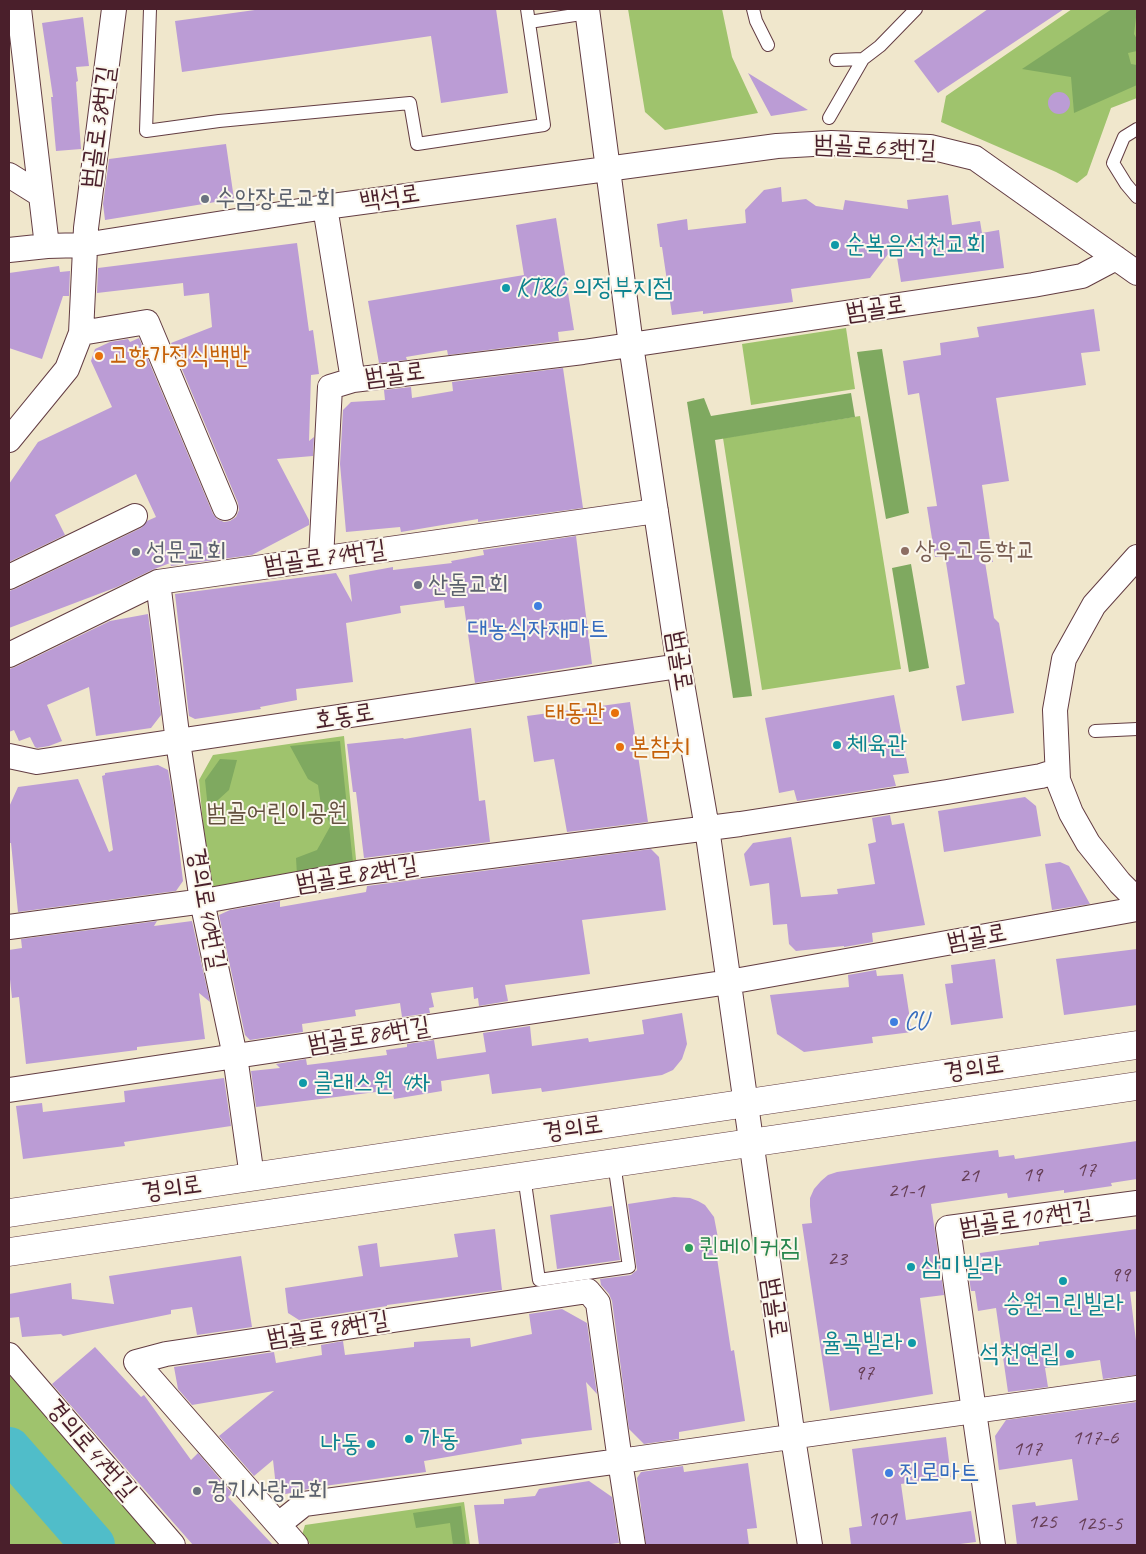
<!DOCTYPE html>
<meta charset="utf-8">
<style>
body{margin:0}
#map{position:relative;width:1146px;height:1554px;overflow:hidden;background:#f0e7cc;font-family:Caveat,sans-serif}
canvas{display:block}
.frame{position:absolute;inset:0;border:10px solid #4a1f2b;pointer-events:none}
</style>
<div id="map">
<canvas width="1146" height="1554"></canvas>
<div class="frame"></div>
</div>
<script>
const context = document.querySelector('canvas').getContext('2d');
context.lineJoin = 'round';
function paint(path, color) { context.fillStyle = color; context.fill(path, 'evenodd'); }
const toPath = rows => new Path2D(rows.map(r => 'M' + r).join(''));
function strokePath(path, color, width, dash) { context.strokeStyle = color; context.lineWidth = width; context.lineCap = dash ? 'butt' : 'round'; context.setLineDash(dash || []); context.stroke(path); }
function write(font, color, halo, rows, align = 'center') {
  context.font = font + ' Caveat,"Poor Story",sans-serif'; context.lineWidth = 4; context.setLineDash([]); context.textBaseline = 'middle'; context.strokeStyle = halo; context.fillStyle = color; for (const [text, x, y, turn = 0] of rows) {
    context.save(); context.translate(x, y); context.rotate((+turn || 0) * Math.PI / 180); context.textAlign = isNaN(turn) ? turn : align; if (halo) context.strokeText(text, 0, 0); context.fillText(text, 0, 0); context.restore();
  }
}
const green = toPath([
 [628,9,722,9,732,57,758,113,665,130,645,112],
 [1072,9,1137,9,1137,98,1111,108,1087,175,1077,183,1056,172,941,122,946,96],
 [846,328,855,389,751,405,742,344],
 [860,416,901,669,762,690,723,438],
 [344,736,357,869,214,893,203,824,199,780,213,755],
 [9,1374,157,1545,9,1545],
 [464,1502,470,1545,311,1545,302,1535,305,1525]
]);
const forest = toPath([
 [1112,9,1137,9,1134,34,1137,39,1137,51,1128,53,1131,64,1137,65,1137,85,1074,113,1071,77,1022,69],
 [882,349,909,513,886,519,857,352],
 [851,393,855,417,715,440,752,696,733,698,687,402,704,398,711,416],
 [911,564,929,668,909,672,892,568],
 [340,741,353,863,297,875,296,858,317,850,331,825,321,805,318,785,308,779,290,746],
 [220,759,237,760,229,790,208,809,205,780],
 [461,1506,466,1545,453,1545,450,1523,416,1528,413,1513]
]);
const river = toPath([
 [9,1449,93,1545]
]);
const building = toPath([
 [262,9,496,9,508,93,441,103,431,36,182,72,175,21],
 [988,9,1064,9,938,93,914,61],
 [83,17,89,66,76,67,78,81,76,82,81,149,56,151,51,97,53,97,42,23],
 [748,73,808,110,771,116],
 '1048 103a11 11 0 1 1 22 0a11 11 0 1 1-22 0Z',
 [226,144,234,199,105,220,103,204,109,159],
 [781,187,782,202,806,199,816,206,843,210,845,200,908,209,907,200,948,195,952,225,980,221,982,233,999,230,1004,268,901,282,895,245,870,278,791,289,793,302,703,314,703,311,672,315,662,247,660,247,657,224,687,219,688,230,746,223,745,210,764,190],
 [556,218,574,330,558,332,559,341,448,355,447,350,406,357,407,360,379,363,368,301,524,275,516,225],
 [297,243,309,331,313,330,319,374,311,375,309,441,314,437,313,456,277,459,309,520,309,525,252,555,171,566,170,563,152,570,117,587,9,628,9,591,15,589,141,528,147,521,156,517,136,474,55,515,65,535,9,562,9,484,38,442,112,407,91,361,95,349,110,342,128,339,130,342,139,338,213,514,217,519,224,522,230,521,236,517,239,510,238,503,171,343,212,327,209,293,184,296,183,283,97,293,98,268],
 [59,266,60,272,70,271,69,296,63,296,42,359,9,348,9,273],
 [1094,309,1100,351,1081,353,1086,385,996,398,1009,481,982,485,993,562,985,562,994,618,999,623,1014,713,962,721,956,686,965,684,945,556,935,557,927,507,937,506,919,393,908,395,903,361,941,355,940,343,979,337,977,327],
 [563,368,583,508,478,522,478,519,401,532,400,527,346,532,340,464,343,410,351,402,385,400,384,390,411,387,412,398,453,391,452,382],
 [576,536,592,664,475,683,464,606,445,608,444,600,400,606,401,613,346,623,353,682,296,689,297,700,260,707,261,709,195,719,189,716,175,594,336,573,352,602,349,575,393,567,393,570,452,563,451,561,484,555,483,550],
 [148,614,161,715,151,728,96,736,89,687,47,705,62,741,49,746,37,748,35,747,30,737,19,741,14,730,9,732,9,669,15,667,110,621],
 [894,695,909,773,893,775,896,786,797,801,794,790,779,793,765,718],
 [630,702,648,822,567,832,554,759,534,762,527,716],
 [471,728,479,801,485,800,490,842,364,858,356,792,353,792,347,744,403,738,404,739],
 [158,765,168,770,174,805,183,881,176,891,18,912,11,843,9,843,9,807,18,787,78,779,109,852,113,850,102,776,105,775,105,773],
 [1025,797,1036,806,1041,836,944,852,938,811],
 [890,815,892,825,904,823,925,925,872,933,873,942,844,947,844,946,796,951,789,944,787,924,773,925,769,883,750,886,744,854,753,843,791,837,801,897,838,894,837,889,875,884,868,844,876,842,872,818],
 [651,849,659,857,666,910,582,920,590,974,505,985,508,1001,479,1006,478,998,474,999,473,987,431,993,434,1007,429,1008,430,1013,402,1017,400,1003,355,1010,356,1016,302,1024,303,1032,250,1040,245,1035,219,915,230,910,280,901,280,907,366,892,367,886],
 [1060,862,1069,866,1090,904,1052,910,1045,864],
 [157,921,154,926,192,921,210,1002,199,993,205,1039,137,1047,137,1050,26,1064,19,997,12,998,9,970,9,950,22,948,21,939],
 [1137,949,1137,1005,1064,1015,1056,959],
 [995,959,1003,1018,951,1025,945,984,953,983,951,965],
 [876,970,877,976,903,974,912,1032,872,1037,873,1043,804,1052,777,1034,770,995,849,987,848,975],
 [682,1013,687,1044,682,1059,673,1070,662,1075,542,1092,541,1088,492,1094,489,1074,441,1081,442,1091,394,1099,392,1090,256,1107,251,1071,280,1068,276,1064,306,1059,307,1065,387,1055,386,1050,407,1047,407,1044,434,1040,437,1059,486,1052,483,1033,530,1026,532,1046,588,1038,589,1042,644,1034,642,1020],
 [224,1078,231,1126,124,1142,125,1146,23,1159,16,1106,42,1103,43,1112,125,1102,124,1091],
 [1137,1141,1137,1179,1111,1183,1112,1186,1064,1193,1064,1190,1008,1198,1007,1193,931,1204,944,1295,920,1298,933,1394,830,1411,802,1224,812,1223,810,1206,810,1198,814,1189,821,1181,828,1175,837,1172,920,1160,998,1150,999,1157,1014,1155,1015,1159],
 [674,1197,690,1198,698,1201,705,1205,714,1217,718,1238,714,1238,731,1351,734,1350,745,1421,679,1432,679,1439,644,1444,629,1429,612,1301,609,1294,601,1285,600,1279,631,1275,637,1270,628,1204],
 [612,1206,620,1260,557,1269,550,1215],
 [495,1229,502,1290,387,1305,387,1306,299,1320,288,1313,285,1288,363,1276,358,1246,377,1243,380,1267,458,1257,454,1234],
 [1137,1229,1137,1291,1130,1292,1137,1349,1137,1375,1103,1379,1100,1360,1045,1368,1048,1387,1008,1392,996,1308,978,1311,975,1291,971,1291,968,1270,977,1269,980,1253,1039,1245,1039,1242],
 [241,1256,252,1327,197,1335,192,1307,171,1310,171,1314,63,1336,61,1334,22,1337,19,1317,9,1318,9,1294,71,1283,72,1299,114,1304,109,1276],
 [562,1309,587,1323,597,1394,586,1382,592,1430,521,1439,522,1444,424,1461,426,1472,317,1487,277,1496,273,1460,254,1476,219,1436,274,1391,192,1405,178,1389,174,1367,274,1352,276,1363,322,1355,321,1345,343,1341,345,1355,414,1347,414,1342,470,1338,471,1347,532,1334,529,1314],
 [95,1347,141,1397,144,1395,191,1460,198,1453,232,1493,228,1497,273,1545,193,1545,52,1384],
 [1137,1402,1137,1544,1128,1545,1017,1545,1012,1505,1035,1502,1036,1506,1078,1500,1072,1459,999,1470,995,1436,1006,1420],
 [946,1437,951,1477,901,1484,906,1520,971,1511,976,1542,952,1545,851,1545,849,1528,862,1526,852,1449],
 [748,1463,757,1528,747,1529,749,1545,646,1545,637,1478,641,1472,683,1466,684,1472],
 [589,1481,612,1497,619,1543,603,1545,479,1545,474,1505,504,1504,504,1499,535,1496,539,1489]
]);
const service = toPath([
 [150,9,146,131,219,121,410,103,417,144,544,125,527,9],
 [753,9,756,21,768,45],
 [529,22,588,13],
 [836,60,863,59],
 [829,118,863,59,880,46,916,9],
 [1137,129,1124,137,1113,163,1126,184,1137,197],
 [1095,731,1137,729],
 [524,1176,539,1280,629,1267,614,1163]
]);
const minor = toPath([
 [19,9,47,246],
 [587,9,631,345,679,666,707,828,793,1438,810,1545],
 [9,175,41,195],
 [325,207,353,380],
 [9,250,47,246,84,245,325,207,777,146,831,143,930,147,975,158,1137,273],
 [81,333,147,322,225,508],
 [9,440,67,369,81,333,86,228,114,9],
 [1137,557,1094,605,1064,659,1055,710,1058,780,1071,813,1088,843,1120,883,1137,900],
 [321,559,330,387,353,380,583,352,1033,285,1082,276,1116,258],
 [9,577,135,516],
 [158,582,178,742,202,901,235,1056,252,1177],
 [9,655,158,582,656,511],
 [9,756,37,762,679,666],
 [9,927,204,901,358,873,740,824,947,792,1041,776,1057,771],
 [9,1090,729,982,1137,909],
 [9,1355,173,1545],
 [279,1524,304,1504,620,1461,633,1545],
 [296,1545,136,1362,166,1354,588,1291,598,1303,620,1461,1137,1388],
 [993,1545,948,1228,1137,1203]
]);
const tertiary = toPath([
 [9,1213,1137,1045],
 [9,1252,1137,1086]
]);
const markers = [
 [205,199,5,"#6b7280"],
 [835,245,5,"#0f9aa8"],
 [506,288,5,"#0f9aa8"],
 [99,356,5,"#e8710a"],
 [905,551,5,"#8d6e63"],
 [136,552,5,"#6b7280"],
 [418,585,5,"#6b7280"],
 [538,606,5,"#3f7fe0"],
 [615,713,5,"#e8710a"],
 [837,745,5,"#0f9aa8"],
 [620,747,5,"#e8710a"],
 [894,1022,5,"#3f7fe0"],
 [303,1083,5,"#0f9aa8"],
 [689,1248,5,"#2e9e5b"],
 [911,1267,5,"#0f9aa8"],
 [1063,1281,5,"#0f9aa8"],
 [912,1343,5,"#0f9aa8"],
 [1070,1354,5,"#0f9aa8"],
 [409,1439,5,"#0f9aa8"],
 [371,1444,5,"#0f9aa8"],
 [889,1473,5,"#3f7fe0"],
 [197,1491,5,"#6b7280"]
];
const numberNames = [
 ["17",1086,1170],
 ["19",1032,1175],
 ["21",969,1176],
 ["21-1",906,1191],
 ["23",837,1259],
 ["99",1120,1275],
 ["97",864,1373],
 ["117-6",1095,1438],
 ["117",1027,1449],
 ["101",882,1519],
 ["125",1042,1522],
 ["125-5",1099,1524]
];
const streetNames = [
 ["범골로38번길",99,127,-82],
 ["범골로63번길",875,148,3],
 ["백석로",390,198,-8],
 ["범골로",876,309,-8],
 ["범골로",395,375,-7],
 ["범골로74번길",325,558,-8],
 ["범골로",679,661,81],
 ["호동로",344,717,-9],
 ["범골로82번길",357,875,-9],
 ["경의로40번길",206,909,80],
 ["범골로",977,938,-10],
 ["범골로86번길",369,1036,-9],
 ["경의로",974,1069,-8],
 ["경의로",573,1129,-8],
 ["경의로",172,1189,-8],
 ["범골로107번길",1026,1219,-8],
 ["범골로",774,1308,82],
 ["범골로98번길",328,1330,-9],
 ["경의로47번길",91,1450,49]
];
const worshipNames = [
 ["수암장로교회",215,199],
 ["성문교회",146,552],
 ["산돌교회",428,585],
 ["경기사랑교회",207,1491]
];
const cultureNames = [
 ["순복음석천교회",845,245],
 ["KT&G 의정부지점",516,288],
 ["체육관",847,745],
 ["클래스원 4차",313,1083],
 ["삼미빌라",921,1267],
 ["승원그린빌라",1063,1304,"center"],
 ["율곡빌라",902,1343,"right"],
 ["석천연립",1060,1354,"right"],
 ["가동",419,1439],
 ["나동",361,1444,"right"]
];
const foodNames = [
 ["고향가정식백반",109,356],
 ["태동관",605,713,"right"],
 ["본참치",630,747]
];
const educationNames = [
 ["상우고등학교",915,551]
];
const shopNames = [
 ["대농식자재마트",538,629,"center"],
 ["CU",904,1022],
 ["진로마트",899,1473]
];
const parkNames = [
 ["범골어린이공원",277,813]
];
const leisureNames = [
 ["퀸메이커짐",699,1248]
];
paint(green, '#9fc36d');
paint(forest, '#7fa960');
strokePath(river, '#50bdc9', 44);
paint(building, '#bb9cd5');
strokePath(service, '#633d43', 14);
strokePath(minor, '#633d43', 26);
strokePath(tertiary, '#633d43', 29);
strokePath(service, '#fff', 12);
strokePath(minor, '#fff', 24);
strokePath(tertiary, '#fff', 28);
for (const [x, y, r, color] of markers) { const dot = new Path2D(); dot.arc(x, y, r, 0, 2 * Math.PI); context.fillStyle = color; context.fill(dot); strokePath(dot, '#fbf7ec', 2); }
write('22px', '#663e56', null, numberNames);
write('25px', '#4a1f2b', '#fbf7ec', streetNames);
write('25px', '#5b616d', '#fbf7ec', worshipNames, 'left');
write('25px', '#0d838f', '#fbf7ec', cultureNames, 'left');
write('25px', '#c56008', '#fbf7ec', foodNames, 'left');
write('25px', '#785e54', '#fbf7ec', educationNames, 'left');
write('25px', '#366cbe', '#fbf7ec', shopNames, 'left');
write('25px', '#64503f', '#fbf7ec', parkNames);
write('25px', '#27864d', '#fbf7ec', leisureNames, 'left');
</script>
